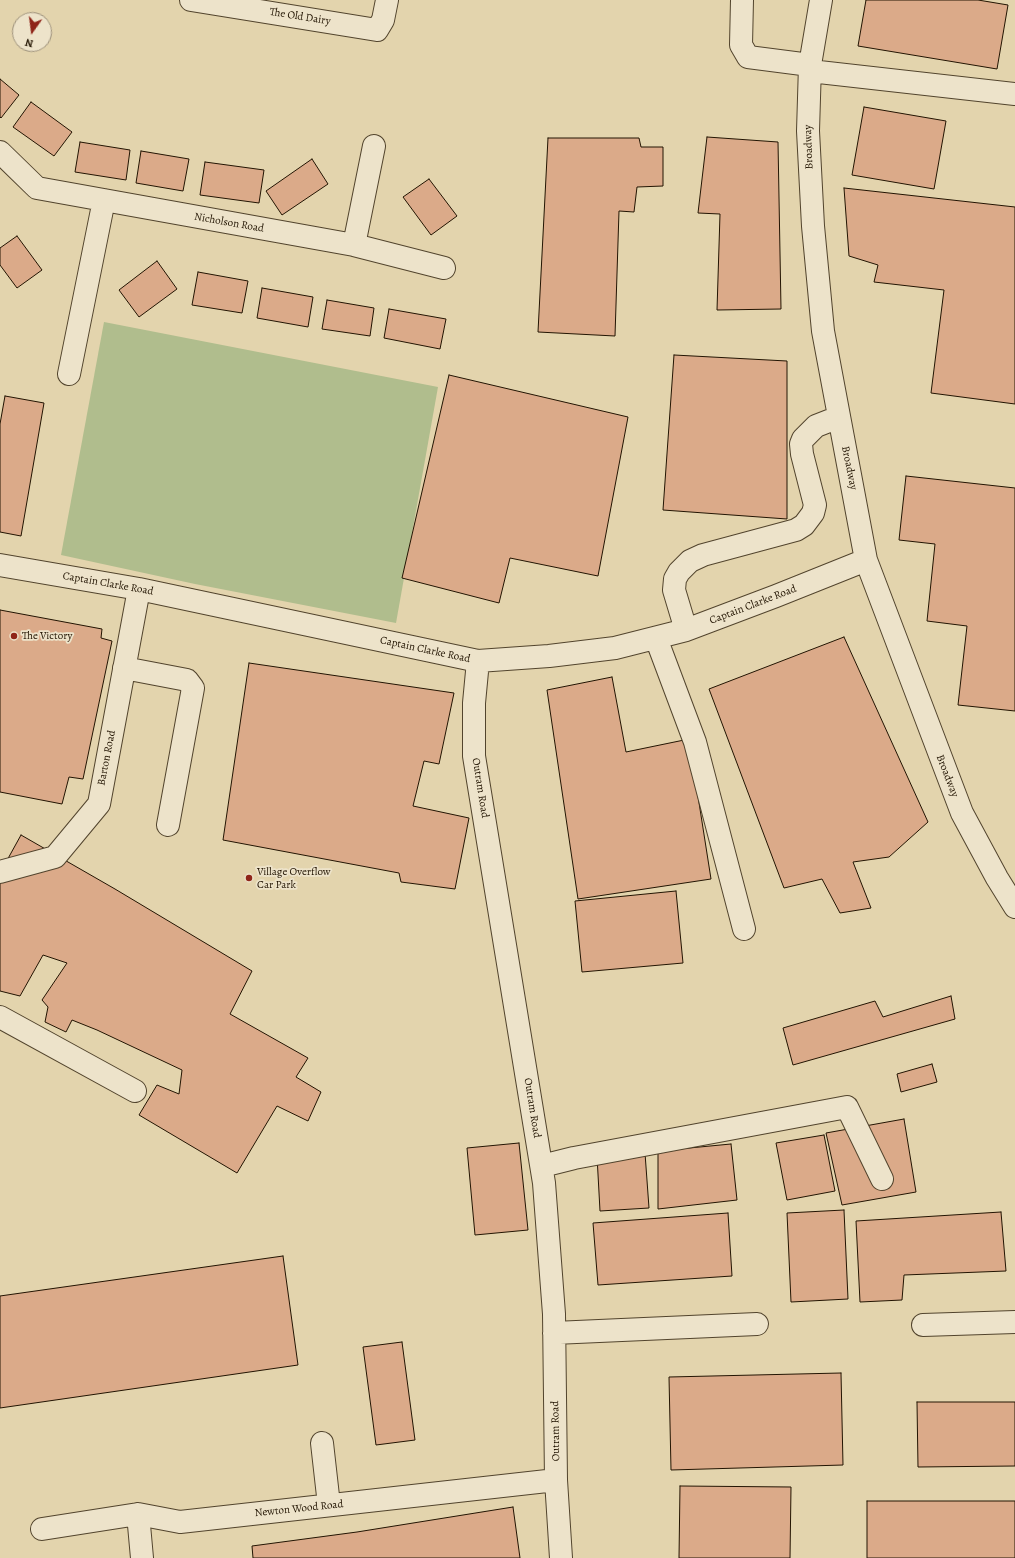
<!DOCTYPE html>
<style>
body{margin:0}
#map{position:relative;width:1015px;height:1558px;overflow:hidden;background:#e3d4ad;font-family:Alegreya,serif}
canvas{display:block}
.north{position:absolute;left:12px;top:12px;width:40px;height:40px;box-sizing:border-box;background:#ede3ca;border:1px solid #9c907a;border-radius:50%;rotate:194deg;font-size:11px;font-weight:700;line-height:16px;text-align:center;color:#221402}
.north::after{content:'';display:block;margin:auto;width:14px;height:18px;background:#8f2418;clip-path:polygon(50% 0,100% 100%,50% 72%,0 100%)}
</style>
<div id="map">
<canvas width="1015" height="1558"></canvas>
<div class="north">N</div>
</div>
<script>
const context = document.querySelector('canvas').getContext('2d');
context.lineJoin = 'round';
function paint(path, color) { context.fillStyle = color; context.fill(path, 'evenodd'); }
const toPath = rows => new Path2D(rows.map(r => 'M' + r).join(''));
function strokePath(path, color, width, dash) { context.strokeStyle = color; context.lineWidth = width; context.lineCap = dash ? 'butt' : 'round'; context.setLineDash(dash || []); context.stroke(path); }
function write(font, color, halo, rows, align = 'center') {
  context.font = font + ' Alegreya,serif'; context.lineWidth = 3.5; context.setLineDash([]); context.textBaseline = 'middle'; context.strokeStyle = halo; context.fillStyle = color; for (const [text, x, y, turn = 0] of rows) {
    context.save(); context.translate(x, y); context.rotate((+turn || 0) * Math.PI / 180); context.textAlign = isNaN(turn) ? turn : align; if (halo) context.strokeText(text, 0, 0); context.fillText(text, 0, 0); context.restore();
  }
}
const green = toPath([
 [104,322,438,387,396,623,195,584,61,555]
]);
const building = toPath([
 [866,0,978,0,1008,5,997,69,858,46,866,0],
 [0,79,19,95,1,118,0,117,0,79],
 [31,102,72,132,54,156,13,127,31,102],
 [864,107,946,121,934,189,852,175,864,107],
 [707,137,778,142,781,309,717,310,720,214,698,213,707,137],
 [548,138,639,138,641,147,663,147,663,186,637,187,634,212,619,211,615,336,538,332,548,138],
 [80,142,130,150,126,180,75,172,80,142],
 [141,151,189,159,183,191,136,183,141,151],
 [312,159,328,184,282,215,266,191,312,159],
 [205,162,264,170,259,203,200,195,205,162],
 [429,179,457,216,431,235,403,197,429,179],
 [844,188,1015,207,1015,404,931,393,944,290,874,282,878,265,849,256,844,188],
 [17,236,42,270,17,288,0,265,0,248,17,236],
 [157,261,177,289,139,317,119,290,157,261],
 [198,272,248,281,242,313,192,305,198,272],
 [262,288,313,297,308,327,257,318,262,288],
 [327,300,374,308,370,336,322,329,327,300],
 [389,309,446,319,440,349,384,338,389,309],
 [674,355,787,361,787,519,663,510,674,355],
 [449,375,628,417,598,576,510,558,499,603,402,578,449,375],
 [5,396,44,403,21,536,0,532,0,424,5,396],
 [906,476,1015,488,1015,711,958,705,967,626,927,621,935,544,899,540,906,476],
 [0,610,102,629,101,638,112,641,83,779,69,777,62,804,0,792,0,610],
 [844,637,928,822,889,857,853,862,871,908,840,913,822,879,784,888,709,689,844,637],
 [249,663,454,693,439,764,424,761,413,806,469,818,455,889,401,882,399,873,223,840,249,663],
 [612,677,626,752,689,739,711,879,578,899,547,690,612,677],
 [21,835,115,889,252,971,230,1014,308,1058,296,1077,321,1092,308,1121,277,1106,237,1173,139,1115,157,1085,179,1094,182,1070,97,1030,72,1020,66,1032,45,1022,48,1007,42,1000,67,963,43,955,20,996,0,991,0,873,21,835],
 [676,891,683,963,582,972,575,901,676,891],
 [951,996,955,1019,793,1065,783,1028,875,1001,883,1017,951,996],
 [932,1064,937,1082,901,1092,897,1074,932,1064],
 [904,1119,916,1192,842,1205,826,1133,904,1119],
 [824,1135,835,1191,787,1200,776,1143,824,1135],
 [519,1143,528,1230,475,1235,467,1148,519,1143],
 [731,1144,737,1200,658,1209,658,1151,731,1144],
 [645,1153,649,1208,600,1211,597,1156,645,1153],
 [844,1210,848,1299,791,1302,787,1213,844,1210],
 [1001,1212,1006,1271,904,1275,902,1300,860,1302,856,1221,1001,1212],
 [728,1213,732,1276,598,1285,593,1223,728,1213],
 [283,1256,298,1365,0,1408,0,1296,283,1256],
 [402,1342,415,1440,376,1445,363,1347,402,1342],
 [841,1373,843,1465,671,1470,669,1377,841,1373],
 [917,1402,1015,1402,1015,1466,918,1467,917,1402],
 [680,1486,791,1487,790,1558,679,1558,680,1486],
 [867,1501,1015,1501,1015,1558,867,1558,867,1501],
 [513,1507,520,1558,253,1558,252,1546,357,1532,513,1507]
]);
const minor = toPath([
 [191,0,377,30,383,20,387,0],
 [742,0,741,45,748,57,810,65],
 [821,0,810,65,808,131,813,226,823,331,866,560,962,813,997,878,1015,907],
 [810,71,1015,94],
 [0,152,37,188,354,245,374,146],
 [354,245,444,268],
 [69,374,104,200],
 [0,565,139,589,478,661,549,656,615,648,686,630,776,596,866,560],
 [686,630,674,590,675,579,679,572,690,561,703,555,796,530,804,525,813,513,815,505,802,454,801,444,803,439,816,426,839,417],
 [656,638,695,742,744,929],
 [478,661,474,703,474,756,544,1183,554,1314,556,1480,561,1558],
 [124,668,187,680,193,688,168,825],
 [0,872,55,857,99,804,139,589],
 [0,1017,135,1091],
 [542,1166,574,1158,847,1107,882,1179],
 [923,1325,1015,1322],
 [554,1333,757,1324],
 [322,1443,329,1505],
 [138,1514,142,1558],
 [42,1529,138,1514,180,1522,556,1480]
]);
const markers = [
 [14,636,4,"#8f2418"],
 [249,878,4,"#8f2418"]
];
const streetNames = [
 ["The Old Dairy",300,17,9],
 ["Broadway",809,147,-92],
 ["Nicholson Road",229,223,10],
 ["Broadway",849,468,79],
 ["Captain Clarke Road",108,584,10],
 ["Captain Clarke Road",753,605,-21],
 ["Captain Clarke Road",425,650,12],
 ["Barton Road",107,758,-79],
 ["Broadway",947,776,69],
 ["Outram Road",480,788,81],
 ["Outram Road",532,1108,81],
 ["Outram Road",556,1431,-91],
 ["Newton Wood Road",299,1509,-6]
];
const poiNames = [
 ["The Victory",22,636],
 ["Village Overflow",257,872],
 ["Car Park",257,885]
];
paint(green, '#b0bd8d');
paint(building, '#dbaa89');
strokePath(building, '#221402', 1);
strokePath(minor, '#52442d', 24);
strokePath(minor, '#ede3ca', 22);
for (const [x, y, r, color] of markers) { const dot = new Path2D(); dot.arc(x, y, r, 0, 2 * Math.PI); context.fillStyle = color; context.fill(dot); strokePath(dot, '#ede3ca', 1.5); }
write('11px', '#221402', '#ede3ca', streetNames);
write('11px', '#221402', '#ede3ca', poiNames, 'left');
</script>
